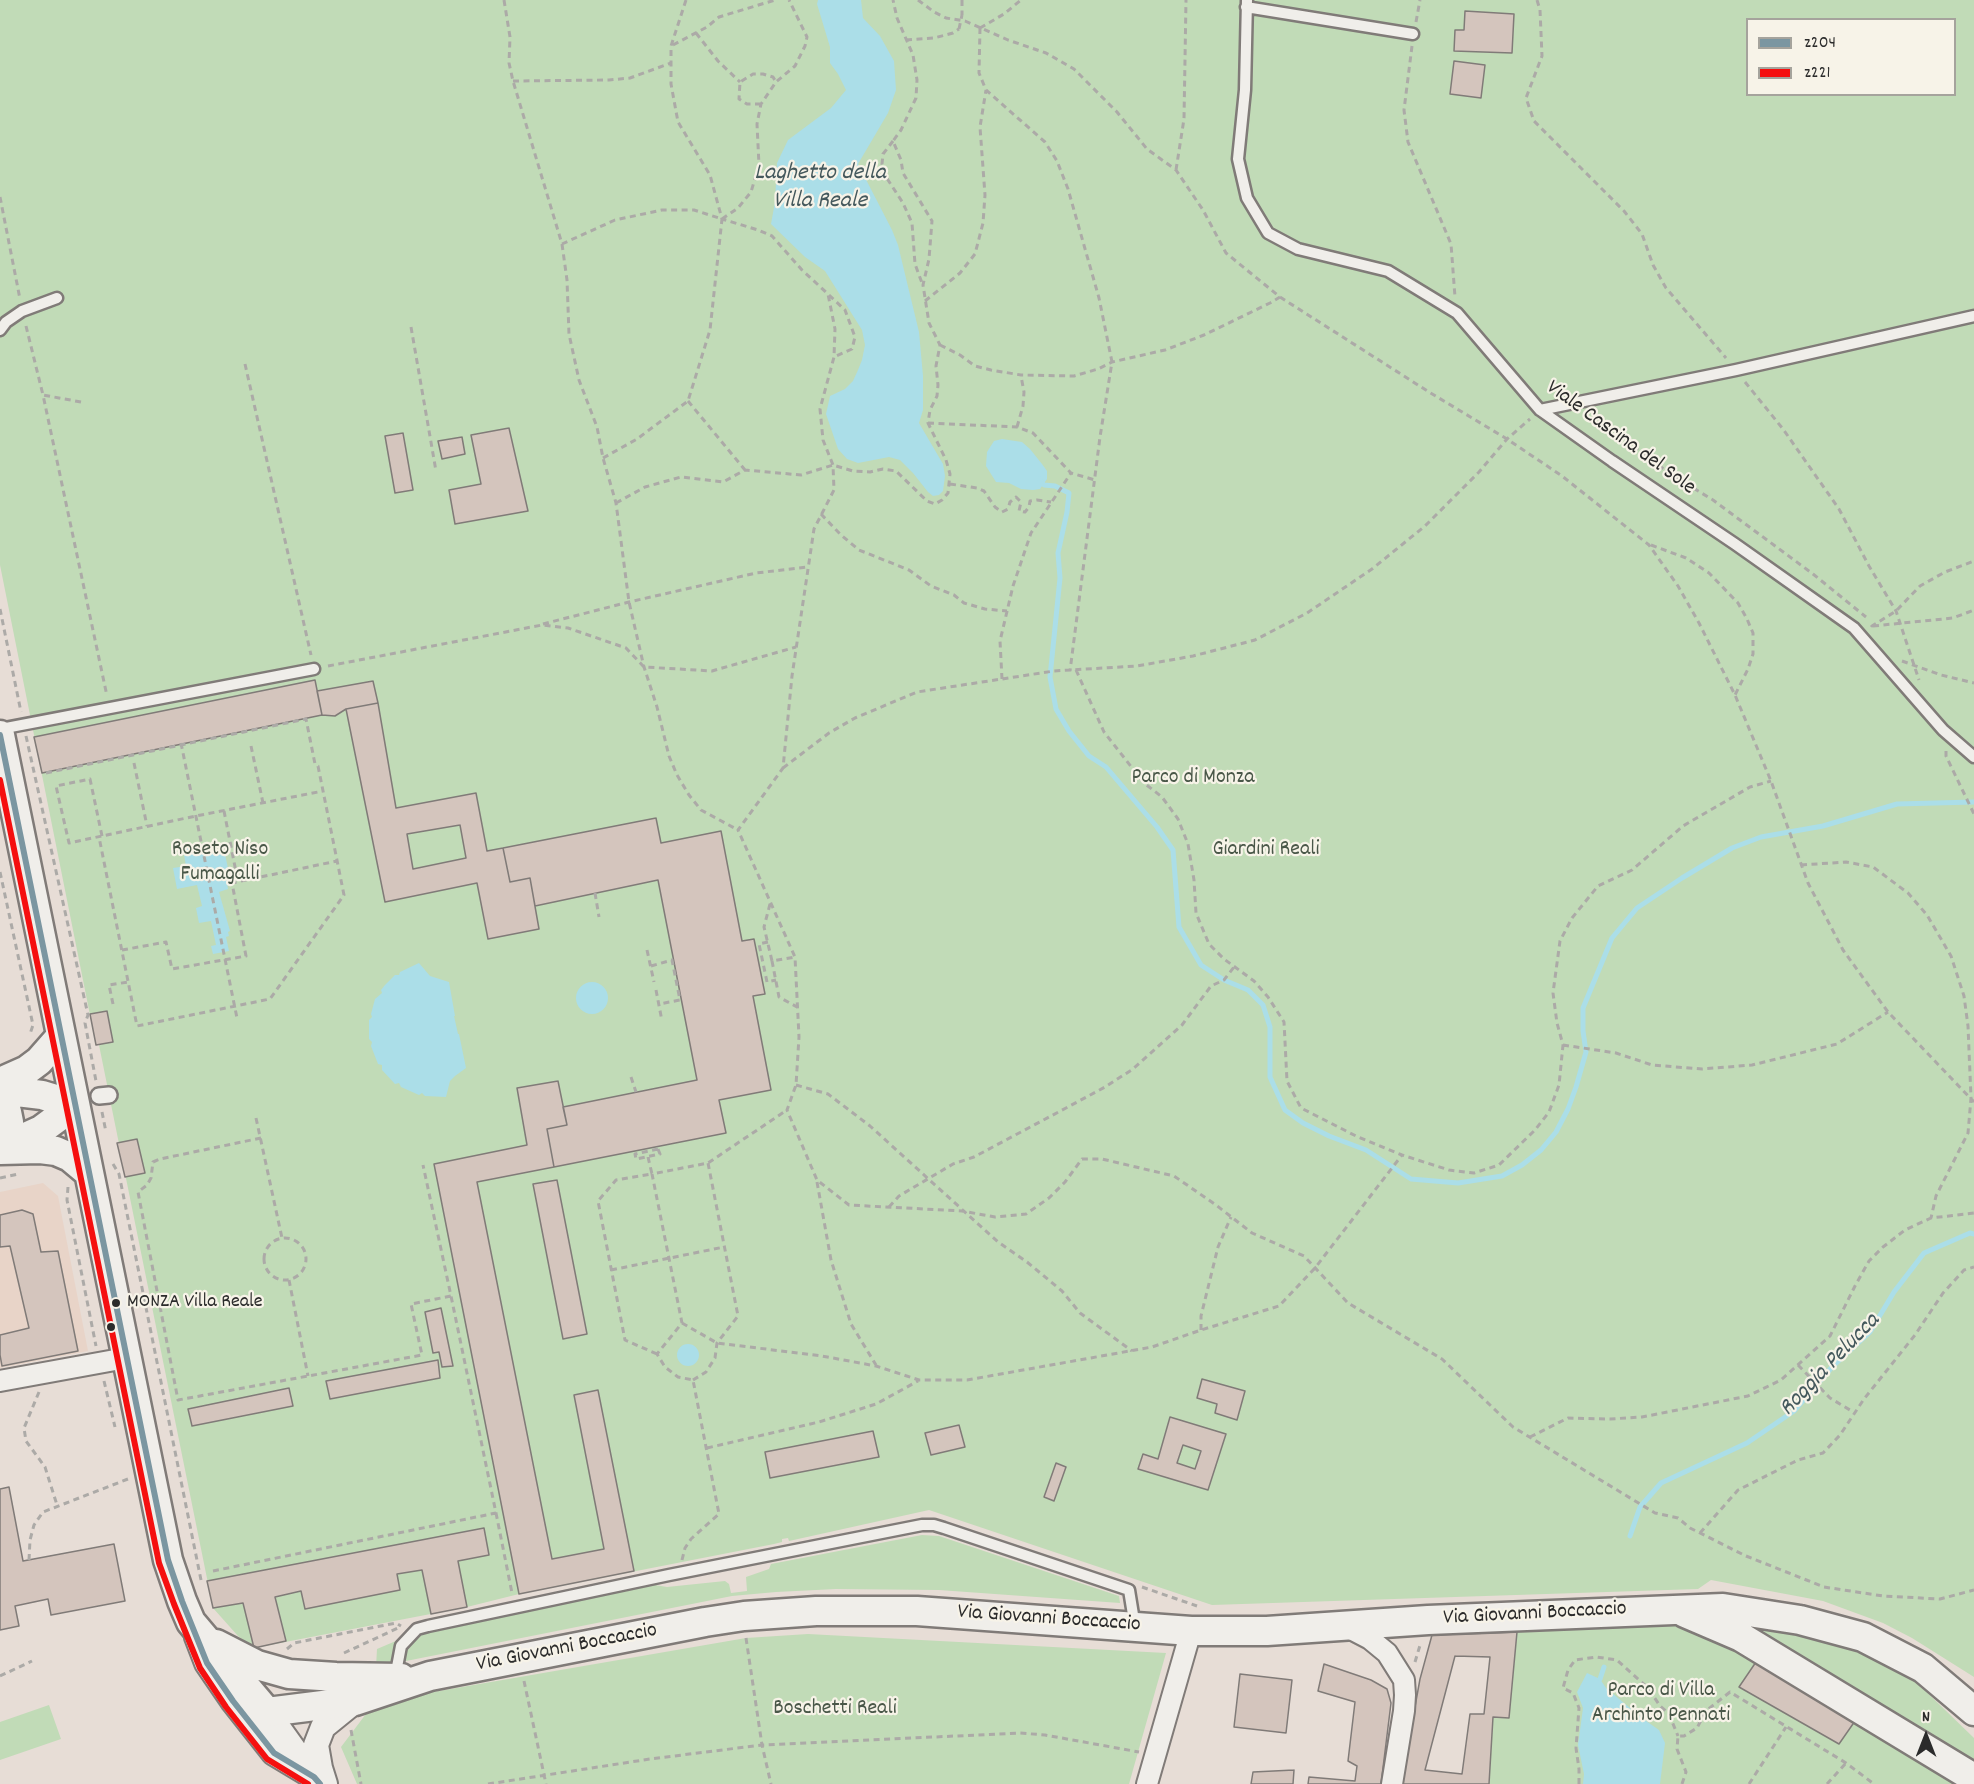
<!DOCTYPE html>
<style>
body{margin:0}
#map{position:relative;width:1974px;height:1784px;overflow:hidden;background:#e7ddd6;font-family:Dekko,sans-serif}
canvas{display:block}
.legend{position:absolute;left:1746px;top:18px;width:210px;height:78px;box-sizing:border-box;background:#f7f3e8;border:2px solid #a5a39c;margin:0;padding:8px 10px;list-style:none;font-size:18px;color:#2b2b2b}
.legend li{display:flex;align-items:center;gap:12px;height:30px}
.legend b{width:30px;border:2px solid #a5a39c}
.north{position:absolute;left:1896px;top:1706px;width:60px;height:60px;-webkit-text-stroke:4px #f7f3e8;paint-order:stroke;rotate:0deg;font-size:16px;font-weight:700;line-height:24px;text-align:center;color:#2b2b2b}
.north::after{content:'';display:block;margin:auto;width:21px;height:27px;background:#2b2b2b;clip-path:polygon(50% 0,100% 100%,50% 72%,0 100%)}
</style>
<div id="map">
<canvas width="1974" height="1784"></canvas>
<ul class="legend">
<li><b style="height:8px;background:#7b96a1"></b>z204</li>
<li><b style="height:8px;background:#f50f0f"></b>z221</li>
</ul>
<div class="north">N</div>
</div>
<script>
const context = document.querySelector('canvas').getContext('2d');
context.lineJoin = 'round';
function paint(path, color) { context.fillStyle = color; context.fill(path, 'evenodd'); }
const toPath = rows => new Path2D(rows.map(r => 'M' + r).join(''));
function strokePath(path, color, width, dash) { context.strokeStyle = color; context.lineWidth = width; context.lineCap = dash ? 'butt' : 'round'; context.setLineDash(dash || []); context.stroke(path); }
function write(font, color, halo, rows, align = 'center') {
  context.font = font + ' Dekko,sans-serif'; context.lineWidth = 4.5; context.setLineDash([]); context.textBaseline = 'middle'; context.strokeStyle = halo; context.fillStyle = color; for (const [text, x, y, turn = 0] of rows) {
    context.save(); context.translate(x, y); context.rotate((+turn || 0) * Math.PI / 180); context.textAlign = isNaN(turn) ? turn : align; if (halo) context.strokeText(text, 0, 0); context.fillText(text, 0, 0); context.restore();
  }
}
const built = toPath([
 [43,1183,58,1196,88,1351,0,1368,0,1192]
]);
const green = toPath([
 [0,0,1974,0,1974,1677,1912,1638,1883,1623,1823,1601,1711,1580,1698,1589,1212,1605,929,1510,789,1541,788,1538,782,1539,782,1542,774,1544,519,1594,467,1607,254,1648,238,1636,213,1608,99,1045,96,1045,0,565],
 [1748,20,1954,20,1954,94,1748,94],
 [922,1535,939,1536,1119,1596,1120,1603,939,1590,836,1589,776,1592,732,1596,376,1667,377,1649,424,1629,649,1584,667,1587,725,1581,729,1584,731,1593,747,1591,746,1577,769,1569,771,1564],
 [1759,1621,1863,1650,1908,1674,1974,1738,1974,1765,1746,1628],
 [1666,1624,1702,1631,1741,1652,1876,1733,1955,1784,1489,1784,1493,1717,1509,1718,1517,1632],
 [808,1634,1166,1653,1129,1784,357,1784,341,1747,375,1702,746,1638],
 [49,1705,61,1739,0,1760,0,1722]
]);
const water = toPath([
 [818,0,861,0,863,18,880,36,894,61,896,90,888,113,858,164,892,230,898,245,904,270,919,332,923,376,923,410,919,423,943,464,945,476,943,491,939,495,933,496,928,492,913,473,900,460,889,457,858,463,847,459,838,449,826,414,830,396,845,389,853,381,858,370,862,360,865,345,862,330,825,271,805,257,771,224,775,202,777,163,788,140,831,108,846,90,838,74,830,63,830,47,817,4],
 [1002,439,1022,442,1030,449,1042,464,1047,471,1047,479,1040,489,1033,490,1021,489,1009,483,996,482,986,466,987,452,994,441],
 [208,843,211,853,224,850,230,877,226,878,228,889,219,892,230,931,228,932,229,936,226,937,229,951,213,954,211,946,216,945,211,921,199,923,196,908,202,906,197,885,177,889,173,868,186,866,183,849],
 [419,963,430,976,449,982,455,1016,454,1016,458,1034,459,1034,466,1068,455,1076,450,1081,446,1097,425,1096,422,1093,419,1095,401,1087,399,1083,395,1084,382,1070,382,1065,378,1064,371,1046,372,1042,369,1039,369,1020,372,1017,371,1014,375,999,382,993,381,990,385,985,395,975,399,975,400,972],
 '576 998a16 16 0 1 1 32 0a16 16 0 1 1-32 0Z',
 '677 1355a11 11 0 1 1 22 0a11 11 0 1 1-22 0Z',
 [1587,1673,1600,1679,1606,1688,1642,1718,1659,1730,1665,1743,1660,1784,1583,1784,1584,1774,1578,1745,1583,1708,1577,1692]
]);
const stream = toPath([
 [1039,479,1044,485,1055,486,1069,493,1067,512,1058,553,1060,578,1050,677,1056,709,1069,731,1089,756,1106,767,1157,827,1173,850,1179,927,1201,965,1224,980,1248,990,1263,1005,1270,1027,1270,1077,1285,1110,1303,1123,1329,1136,1366,1150,1411,1179,1458,1183,1502,1176,1522,1165,1541,1150,1556,1132,1568,1109,1576,1087,1586,1052,1583,1031,1583,1008,1612,938,1637,908,1682,878,1732,848,1761,837,1823,826,1897,804,1974,802],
 [1630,1536,1640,1507,1661,1483,1747,1443,1794,1411,1832,1367,1870,1332,1894,1292,1924,1253,1970,1233,1974,1234],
 [1600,1679,1604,1667]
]);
const building = toPath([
 [1465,11,1514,14,1512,53,1454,51,1455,30,1464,30,1465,11],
 [1454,61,1485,65,1481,98,1450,94,1454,61],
 [509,428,528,511,455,524,449,490,481,484,471,435,509,428],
 [403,433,413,490,395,493,385,436,403,433],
 [462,437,465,454,442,459,438,441,462,437],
 [315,680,322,715,42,773,34,737,315,680],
 [373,681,378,703,346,709,335,716,322,715,317,691,373,681],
 [378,703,396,808,476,793,487,851,503,848,510,882,530,878,539,929,488,939,477,883,385,902,346,709,378,703],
 [460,825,466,858,413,869,407,834,460,825],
 [656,818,661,843,721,831,742,941,754,939,765,994,753,996,771,1090,719,1100,726,1133,554,1167,547,1129,567,1125,563,1107,697,1080,658,880,535,906,530,878,510,882,503,848,656,818],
 [107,1011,113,1042,96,1045,90,1014,107,1011],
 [558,1081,567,1125,547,1129,554,1167,477,1182,552,1559,604,1549,574,1395,598,1390,634,1571,519,1594,434,1164,527,1145,517,1088,558,1081],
 [137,1139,145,1173,125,1177,117,1143,137,1139],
 [557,1180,587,1334,563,1339,533,1184,557,1180],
 [22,1210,33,1214,41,1252,58,1251,78,1351,2,1366,0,1355,0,1335,29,1328,10,1246,0,1247,0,1215,22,1210],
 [441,1308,453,1366,442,1367,439,1352,433,1353,425,1312,441,1308],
 [438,1360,440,1378,330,1399,326,1381,438,1360],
 [1202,1379,1245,1391,1237,1420,1215,1413,1217,1404,1197,1398,1202,1379],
 [289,1388,293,1406,192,1426,188,1409,289,1388],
 [1170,1417,1226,1434,1208,1490,1138,1469,1143,1454,1158,1459,1170,1417],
 [1183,1445,1201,1451,1195,1469,1177,1463,1183,1445],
 [959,1425,965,1447,931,1455,925,1433,959,1425],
 [873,1431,879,1457,770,1478,765,1452,873,1431],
 [1056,1463,1066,1467,1054,1501,1044,1497,1056,1463],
 [9,1487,23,1561,114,1544,125,1601,51,1615,48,1599,15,1606,19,1626,0,1630,0,1489,9,1487],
 [484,1528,489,1555,458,1561,467,1607,431,1614,422,1570,397,1574,400,1590,305,1609,301,1591,275,1597,286,1641,254,1648,243,1603,213,1608,207,1581,484,1528],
 [1517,1632,1509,1718,1493,1717,1489,1784,1401,1784,1420,1679,1432,1635,1517,1632],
 [1455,1656,1490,1657,1484,1714,1470,1714,1462,1774,1425,1770,1455,1656],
 [1756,1662,1855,1721,1839,1744,1739,1687,1756,1662],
 [1324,1664,1371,1680,1387,1689,1391,1703,1381,1784,1308,1784,1309,1777,1355,1781,1357,1766,1348,1761,1355,1702,1318,1691,1324,1664],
 [1240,1674,1292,1680,1286,1733,1234,1727,1240,1674],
 [1294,1770,1293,1784,1251,1784,1253,1772,1294,1770]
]);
const path = toPath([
 [504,0,510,37,509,63,513,81,562,244,615,220,662,210,694,210,722,219],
 [686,0,671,46,671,84,678,122,710,175,722,219,758,230,772,236,802,270,828,294,835,329,834,357,820,409,823,440,833,465,834,490,814,529,792,676,783,768,738,830,795,957,799,1037,796,1085,787,1110,817,1180,849,1205,962,1211,995,1217,1026,1214,1049,1198,1065,1182,1082,1159,1102,1159,1174,1176,1216,1205,1252,1233,1304,1256,1348,1303,1442,1359,1513,1427,1655,1513,1678,1518,1690,1528,1746,1556,1824,1587,1883,1596,1940,1599,1974,1590],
 [918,0,934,12,946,18,965,21,1008,40,1046,53,1074,69,1117,112,1147,149,1176,170,1203,210,1226,253,1280,297,1429,392,1507,439,1562,476,1649,545,1678,586,1699,623,1735,695,1771,781,1808,883,1843,950,1888,1012,1974,1102],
 [962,0,962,15],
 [1537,0,1540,10,1542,56,1526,98,1534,121,1624,211,1642,234,1653,265,1666,288,1726,358],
 [1416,22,1420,0],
 [980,28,979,73,986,90,1045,142,1057,161,1068,189,1099,298,1112,362,1100,437,1070,671],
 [980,28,1004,14,1021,0],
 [696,33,718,61,740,82],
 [906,40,934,38,953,33,959,29],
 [673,45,707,27,719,17,775,0],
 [1412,46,1404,110,1408,142,1451,244,1455,297],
 [513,81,609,80,630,78,671,63],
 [761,104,747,104,739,99,740,82,753,74,763,74,773,77,776,82],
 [893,141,883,154,882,164,888,180,903,203,912,223,915,264,922,283],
 [1176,170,1184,119,1186,0],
 [0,197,20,299],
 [722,219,738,208,751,192,759,165,757,124,761,104,776,82,795,66,805,46,807,37,789,0],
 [562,244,567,280,569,334,579,380,597,427,603,458,616,503,629,602,644,667,657,707,669,756,677,775,689,795,701,810,738,830],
 [829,295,845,310,855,337,852,349,834,357],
 [925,301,960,273,975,254,983,223,985,195,980,127,986,90],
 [26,326,43,395],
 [411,327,436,471],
 [940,345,960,355,975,366,991,370,1021,375,1074,376,1098,369,1112,362,1165,350,1204,335,1270,303,1280,297],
 [245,364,311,655],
 [1745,382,1783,429,1839,509,1869,566,1896,611,1919,680],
 [688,401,745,470],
 [81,402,43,395,107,696],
 [1593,413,1608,428,1623,437,1643,454,1672,475,1713,500,1813,574,1866,617],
 [928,423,1017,427,1033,433,1071,473,1095,480],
 [1017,427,1023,406,1024,392,1021,376],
 [603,458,637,439,688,401,710,330,722,219],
 [950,484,977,488,984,491,995,507,1002,512,1008,509,1010,502,1016,497,1021,502,1019,511,1025,512,1029,507,1030,501,1037,500,1051,502],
 [616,503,645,487,681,477,723,482,745,470,801,475,833,465,853,471,870,472,883,469,896,471,927,501,935,504,942,500,948,493,950,474,946,460,928,423,930,410,937,396,938,385,936,366,940,345,929,323,923,285,929,259,932,221,903,173,901,160,893,141,901,130,916,98,917,80,913,55,897,18,893,0],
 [821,514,841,535,859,550,909,570,931,586,954,595,964,603,985,609,1007,611],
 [1651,545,1686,558,1709,573,1738,603,1747,619,1753,633,1753,654,1748,669,1735,695],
 [0,609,21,712],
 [543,624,629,602,756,573,808,567],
 [1871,625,1872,626,1896,611,1920,586,1945,572,1974,561],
 [1873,626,1953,618,1974,610],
 [1902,661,1941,675,1974,683],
 [328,666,542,625,568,628,626,648,644,667,712,671,796,647],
 [1076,670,1104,732,1144,783,1162,797,1178,819,1188,844,1194,880,1196,913,1209,944,1224,959,1254,981,1268,997,1284,1022,1287,1081,1301,1108,1356,1136,1402,1155,1449,1170,1474,1173,1499,1165,1535,1130,1549,1112,1559,1085,1563,1045,1557,1023,1553,993,1560,941,1572,918,1598,886,1632,870,1683,826,1750,787,1771,781],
 [1002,679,1000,641,1013,586,1031,533,1071,473],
 [26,736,88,1015,85,1023,96,1081],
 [181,743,237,1018],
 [251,746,263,803],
 [1946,751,1946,756,1974,814],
 [134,763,147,826],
 [783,768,829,733,855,718,917,692,1054,671,1137,666,1193,656,1255,640,1307,613,1372,569,1425,526,1479,472,1507,439,1530,419],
 [46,773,306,719,315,764,318,766,344,895,270,999,137,1026,99,837],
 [224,811,238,882],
 [102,836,90,779,56,786,69,843,102,836,196,816,323,791],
 [1801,865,1846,862,1873,867,1908,893,1927,915,1951,956,1964,996,1968,1026,1971,1098,1968,1133,1936,1196,1931,1218],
 [0,872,33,1025,30,1034],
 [595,893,599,917],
 [770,904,764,927,772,961,795,957],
 [768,942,759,944,767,982,776,980],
 [122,950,166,942,172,969,246,956,232,883,337,861],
 [647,950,654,982],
 [772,961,779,997,797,1007],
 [651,966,672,960,680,1000,659,1004],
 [656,990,662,1021],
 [113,1004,109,985,128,982],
 [1563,1045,1616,1053,1652,1065,1702,1069,1752,1065,1837,1044,1888,1012],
 [631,1077,636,1092],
 [796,1085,828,1094,870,1126,998,1242,1027,1262,1062,1291,1080,1313,1132,1351],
 [102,1112,106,1132],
 [256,1118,282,1238],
 [261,1138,160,1159,153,1162,151,1178,147,1185,138,1192,178,1400,422,1355,411,1304,451,1296,423,1165],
 [658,1149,660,1154,636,1159,635,1154,658,1149],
 [648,1157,652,1174,616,1180,598,1201,625,1340,657,1354],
 [113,1164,119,1174,201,1580],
 [0,1178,18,1174],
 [817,1182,831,1260,851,1324,876,1365],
 [68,1187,67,1200,96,1346],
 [889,1207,899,1196,953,1164,974,1157,1066,1108,1105,1087,1133,1069,1182,1025,1211,986,1224,980,1234,967],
 '264 1259a21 21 0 1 1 42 0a21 21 0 1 1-42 0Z',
 [611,1270,724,1247],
 [289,1280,308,1376],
 [682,1323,717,1343,822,1356,876,1366,919,1380,967,1380,1152,1347,1201,1330,1279,1306,1315,1268,1402,1155],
 [1201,1330,1201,1316,1218,1247,1231,1217],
 [1798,1365,1830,1398,1855,1413],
 [693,1380,706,1372,715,1358,717,1343,738,1316,708,1163],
 [104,1381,115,1427],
 [39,1392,24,1428,26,1441,45,1467,57,1505],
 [1530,1437,1568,1418,1610,1419,1642,1417,1748,1396,1781,1380,1830,1336,1855,1286,1869,1261,1883,1247,1905,1230,1931,1218,1974,1213],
 [707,1448,819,1422,876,1404,918,1381],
 [496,1513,512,1593],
 [1700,1533,1738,1490,1798,1460,1823,1453,1840,1435,1864,1399,1915,1335,1943,1293,1964,1270,1974,1267],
 [29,1560,30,1540,34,1525,43,1512,128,1479],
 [682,1560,685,1548,691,1539,719,1514,693,1380,678,1377,665,1367,657,1354,682,1323,652,1174,708,1163,787,1110],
 [213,1571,496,1513,451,1296],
 [1142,1587,1197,1606],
 [746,1638,762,1745,771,1784],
 [287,1649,294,1643,396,1623,401,1626],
 [344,1653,398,1628],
 [1415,1662,1421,1642],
 [0,1676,32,1661],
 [524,1681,546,1784],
 [351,1730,361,1784],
 [488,1784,650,1759,762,1745,1020,1733,1045,1735,1139,1752],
 [1579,1784,1579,1769,1576,1748,1579,1708,1573,1693,1563,1688,1568,1670,1575,1660,1596,1657,1617,1660,1648,1688,1660,1706,1669,1714,1678,1736],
 [1682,1784,1686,1772,1677,1749,1678,1736,1684,1736,1697,1728,1706,1711,1730,1692,1846,1763,1874,1784],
 [1749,1784,1786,1727],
 [1827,1784,1846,1763]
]);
const service = toPath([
 [1247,0,1245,90,1238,159,1247,198,1268,233,1298,249,1388,271,1457,313,1540,410,1612,461,1735,544,1854,628,1943,730,1974,757],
 [1246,7,1413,34],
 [0,330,6,322,22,311,57,298],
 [1540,410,1736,370,1974,316],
 [0,729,314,669],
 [397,1676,397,1667,401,1646,417,1629,428,1626,669,1575,922,1525,934,1525,944,1528,1129,1590,1135,1627]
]);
const pedestrian = toPath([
 [99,1096,109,1095]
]);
const minor = toPath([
 [0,1381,126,1358],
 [1345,1626,1370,1639,1387,1653,1404,1680,1405,1695,1404,1711,1392,1784],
 [1147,1784,1191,1631]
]);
const tertiary = toPath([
 [197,1637,207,1663,233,1701,274,1753,314,1777],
 [267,1712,307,1768],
 [325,1784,320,1768,316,1745,323,1727,355,1701]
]);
const secondary = toPath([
 [0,735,168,1560,182,1601,191,1622,267,1712],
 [0,1082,27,1070,39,1061,61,1036],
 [0,1092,17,1092,42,1095,75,1105],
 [0,1100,7,1112,9,1122,6,1140,0,1147],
 [8,1145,41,1130,75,1105],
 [0,1150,40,1149,56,1151,70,1157,88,1172],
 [1685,1613,1741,1637,1974,1778],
 [216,1644,257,1665,289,1674,336,1677,401,1678],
 [267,1712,355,1701,430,1676,705,1622,744,1616,816,1611,917,1611,1191,1631,1267,1631,1428,1620,1723,1608,1800,1620,1863,1637,1923,1668,1974,1711]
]);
const pathBridge = toPath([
 [959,29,962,15]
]);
const bus1 = toPath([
 [0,735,168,1560,182,1601,207,1663,233,1701,274,1753,314,1777,320,1784]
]);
const bus2 = toPath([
 [0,780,159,1563,174,1604,200,1668,226,1707,267,1759,308,1784]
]);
const markers = [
 [116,1303,5,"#2b2b2b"],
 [111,1327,5,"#2b2b2b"]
];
const busNames = [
 ["MONZA Villa Reale",127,1303]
];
const streetNames = [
 ["Viale Cascina del Sole",1620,439,36],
 ["Via Giovanni Boccaccio",1535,1615,-3],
 ["Via Giovanni Boccaccio",1049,1620,4],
 ["Via Giovanni Boccaccio",567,1649,-11]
];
const parkNames = [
 ["Parco di Monza",1193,779],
 ["Roseto Niso",220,851],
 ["Fumagalli",220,876],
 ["Giardini Reali",1266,851],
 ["Parco di Villa",1661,1692],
 ["Archinto Pennati",1661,1717],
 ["Boschetti Reali",835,1710]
];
const waterNames = [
 ["Laghetto della",820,175],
 ["Villa Reale",820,203],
 ["Roggia Pelucca",1831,1366,-46]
];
paint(built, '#e8d4c8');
paint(green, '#c1dbb7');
paint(water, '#abdee8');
strokePath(stream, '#abdee8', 5);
paint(building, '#d4c5bd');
strokePath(building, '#807b78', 1.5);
strokePath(service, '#807b78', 15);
strokePath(pedestrian, '#807b78', 20);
strokePath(minor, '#807b78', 24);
strokePath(tertiary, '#807b78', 28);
strokePath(secondary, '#807b78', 33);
strokePath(path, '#acaaa7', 3, [6, 4.5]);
strokePath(service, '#f0eeea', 10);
strokePath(pedestrian, '#f0eeea', 15);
strokePath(minor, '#f0eeea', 20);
strokePath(tertiary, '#f0eeea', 24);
strokePath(secondary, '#f0eeea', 28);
strokePath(pathBridge, '#acaaa7', 3, [6, 4.5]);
strokePath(bus1, '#7b96a1', 6);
strokePath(bus2, '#f50f0f', 6);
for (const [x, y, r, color] of markers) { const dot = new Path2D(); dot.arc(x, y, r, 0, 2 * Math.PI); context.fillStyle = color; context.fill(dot); strokePath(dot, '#f7f3e8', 2); }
write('20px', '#2b2b2b', '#f7f3e8', busNames, 'left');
write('22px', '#2b2b2b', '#f7f3e8', streetNames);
write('22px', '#495748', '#f7f3e8', parkNames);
write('italic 24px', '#44585c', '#f7f3e8', waterNames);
</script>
